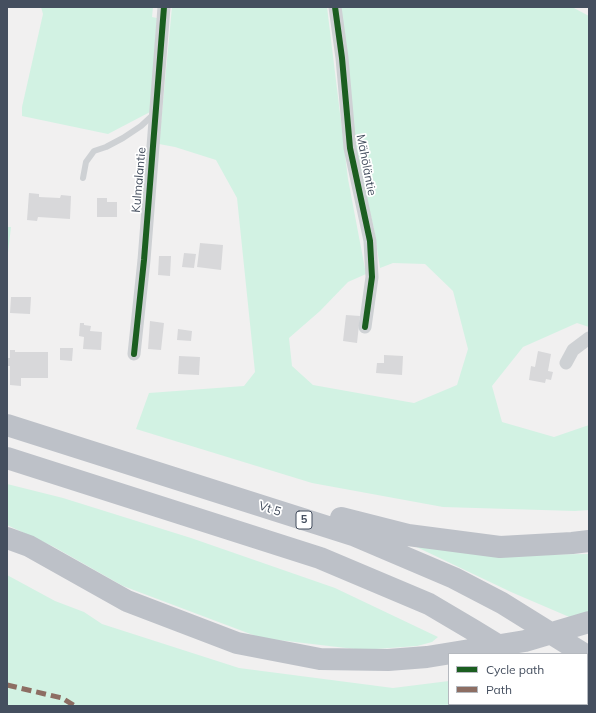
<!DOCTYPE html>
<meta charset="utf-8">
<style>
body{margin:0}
#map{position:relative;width:596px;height:713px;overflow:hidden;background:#f1f0f0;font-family:Mulish,sans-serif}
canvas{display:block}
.frame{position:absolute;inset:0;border:8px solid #454f5f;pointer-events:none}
.legend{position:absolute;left:448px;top:653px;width:140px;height:52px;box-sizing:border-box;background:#fff;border:1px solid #b5b9bf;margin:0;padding:5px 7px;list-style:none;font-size:12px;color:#454f5f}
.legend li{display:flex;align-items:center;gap:8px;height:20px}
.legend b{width:20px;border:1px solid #b5b9bf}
</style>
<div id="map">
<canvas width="596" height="713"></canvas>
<div class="frame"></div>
<ul class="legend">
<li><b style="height:5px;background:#1b5e20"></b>Cycle path</li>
<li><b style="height:5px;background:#8d6e63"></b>Path</li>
</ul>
</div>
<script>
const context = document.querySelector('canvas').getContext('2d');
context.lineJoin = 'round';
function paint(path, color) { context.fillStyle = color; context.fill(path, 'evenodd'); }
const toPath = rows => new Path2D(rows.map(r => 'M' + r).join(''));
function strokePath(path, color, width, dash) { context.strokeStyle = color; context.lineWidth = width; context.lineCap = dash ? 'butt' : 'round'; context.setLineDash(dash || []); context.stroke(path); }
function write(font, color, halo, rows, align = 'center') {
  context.font = font + ' Mulish,sans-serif'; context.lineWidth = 3.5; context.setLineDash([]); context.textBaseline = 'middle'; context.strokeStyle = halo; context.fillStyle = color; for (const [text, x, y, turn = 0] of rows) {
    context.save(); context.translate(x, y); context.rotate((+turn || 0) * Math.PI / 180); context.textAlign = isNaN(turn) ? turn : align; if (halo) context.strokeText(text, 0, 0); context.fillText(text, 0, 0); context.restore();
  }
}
const green = toPath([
 [41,7,153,7,152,17,157,18,150,112,108,134,22,116,22,107,43,14],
 [172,7,327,7,348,179,366,274,348,282,320,311,289,338,292,366,313,385,414,403,457,385,468,349,453,291,425,264,393,263,380,268,374,229,355,149,341,7,572,7,589,16,589,327,577,323,523,347,492,386,502,422,554,437,589,425,589,510,575,511,443,507,312,483,136,429,149,393,244,386,255,372,237,198,216,160,175,147,159,144],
 [7,227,11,227,7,261],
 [7,484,63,498,191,538,335,588,438,637,432,642,417,646,363,650,261,638,123,586,54,547,7,525],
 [404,541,508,555,589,554,589,612,574,619,511,592],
 [7,575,55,601,84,612,102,624,239,668,393,688,449,681,449,704,524,704,527,706,7,706]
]);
const building = toPath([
 [29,193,39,194,39,197,60,198,61,195,71,196,70,219,38,217,37,221,27,220],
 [97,198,107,198,107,202,117,202,117,217,97,217],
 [200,243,223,245,221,270,197,267],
 [184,253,196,254,194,268,182,267],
 [159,256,171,256,170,276,158,275],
 [11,297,31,297,30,314,10,313],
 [346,315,360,316,357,343,343,341],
 [150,321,164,323,161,350,148,349],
 [80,323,84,323,84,325,91,326,90,331,102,332,101,350,83,349,84,337,79,336],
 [178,329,192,331,191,341,177,340],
 [60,348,73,348,72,361,60,360],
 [10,350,15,350,15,352,48,352,48,378,21,378,21,386,10,385,10,366,7,366,7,358,10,358],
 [538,351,551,354,548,371,553,372,551,380,546,379,545,383,529,380,531,366,535,367],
 [384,355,403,356,402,375,376,373,377,363,384,363],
 [179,356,200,357,199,375,178,374]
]);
const service = toPath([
 [83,178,86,162,94,151,106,147,123,138,141,126,154,114]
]);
const minor = toPath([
 [335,7,342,58,350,148,370,241,372,277,365,327],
 [134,354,144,260,164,7],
 [566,363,573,350,589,338]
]);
const motorway = toPath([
 [7,425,353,535,454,578,502,603,584,654],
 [7,458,320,558,429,604,473,630,504,649],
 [341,518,408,535,500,547,572,543,589,541],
 [7,538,29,546,127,601,237,643,320,659,388,660,427,657,525,641,589,622],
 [586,704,589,706]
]);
const quiet = toPath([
 [7,685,62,698,75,706]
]);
const cycleway = toPath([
 [335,7,342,58,350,148,370,241,372,277,365,327],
 [134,354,144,260,164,7]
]);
const shields = [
 [304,520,16]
];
const shieldNames = [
 ["5",304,520]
];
const streetNames = [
 ["Mähöläntie",366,165,79],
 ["Kulmalantie",139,180,-85],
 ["Vt 5",270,509,18]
];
paint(green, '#d2f2e3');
paint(building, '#d8d8da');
strokePath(service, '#ced1d4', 6);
strokePath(minor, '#ced1d4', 13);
strokePath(motorway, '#bdc1c8', 22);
strokePath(quiet, '#8d6e63', 5, [10, 5]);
strokePath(cycleway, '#1b5e20', 6);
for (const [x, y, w] of shields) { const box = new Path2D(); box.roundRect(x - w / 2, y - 9, w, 18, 3); context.fillStyle = '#fff'; context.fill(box); strokePath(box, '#454f5f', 1); }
write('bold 11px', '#454f5f', null, shieldNames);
write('12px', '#454f5f', '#fff', streetNames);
</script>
